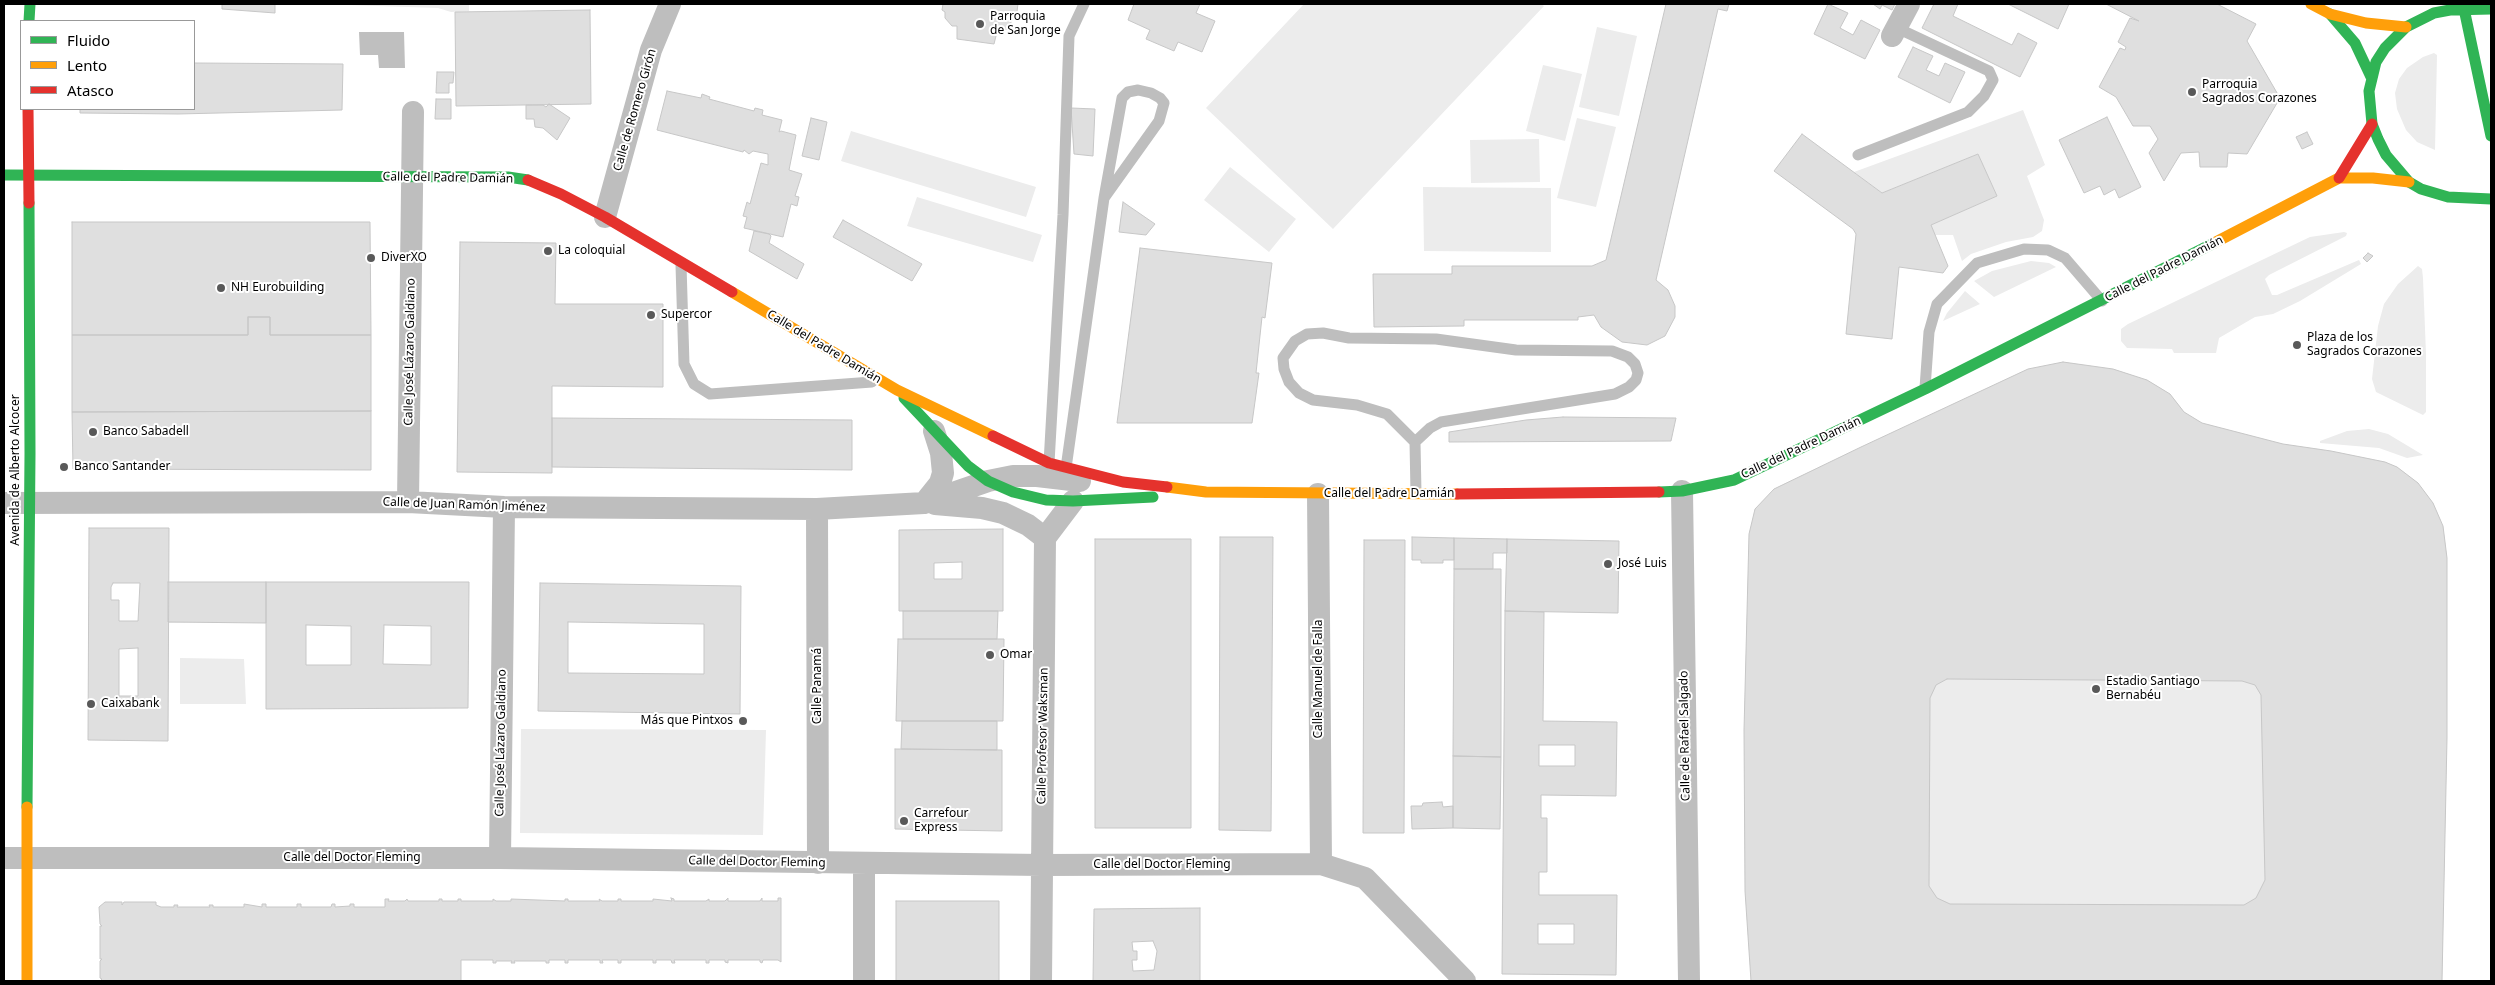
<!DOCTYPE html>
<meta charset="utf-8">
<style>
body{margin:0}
#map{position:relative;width:2495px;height:985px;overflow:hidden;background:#fff;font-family:"Noto Sans",sans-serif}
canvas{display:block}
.frame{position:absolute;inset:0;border:5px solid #000;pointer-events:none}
.legend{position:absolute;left:20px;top:20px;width:175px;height:90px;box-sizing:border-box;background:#fff;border:1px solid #999;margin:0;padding:6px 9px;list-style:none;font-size:15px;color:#000}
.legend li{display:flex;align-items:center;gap:10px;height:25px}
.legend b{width:25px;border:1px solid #999}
</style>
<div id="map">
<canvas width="2495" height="985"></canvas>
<div class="frame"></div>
<ul class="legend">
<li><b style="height:6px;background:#30b455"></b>Fluido</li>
<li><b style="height:6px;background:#ff9f0a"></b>Lento</li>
<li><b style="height:6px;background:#e5322d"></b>Atasco</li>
</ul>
</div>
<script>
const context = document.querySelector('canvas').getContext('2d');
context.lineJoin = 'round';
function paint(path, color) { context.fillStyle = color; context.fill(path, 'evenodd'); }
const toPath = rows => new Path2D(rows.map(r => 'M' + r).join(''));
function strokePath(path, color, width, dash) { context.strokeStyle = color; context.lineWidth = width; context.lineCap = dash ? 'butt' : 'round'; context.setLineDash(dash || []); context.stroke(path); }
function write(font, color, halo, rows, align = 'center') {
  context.font = font + ' "Noto Sans",sans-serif'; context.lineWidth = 4; context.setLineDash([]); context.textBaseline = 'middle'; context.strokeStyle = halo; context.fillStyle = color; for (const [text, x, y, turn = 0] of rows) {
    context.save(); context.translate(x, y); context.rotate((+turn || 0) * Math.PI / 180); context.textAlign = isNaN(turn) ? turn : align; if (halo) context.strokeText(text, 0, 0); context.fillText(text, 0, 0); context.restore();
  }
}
const green = toPath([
 [317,4,469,4,469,11,451,12,438,8],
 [1304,4,1541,4,1544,6,1333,229,1206,108],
 [1597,27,1637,36,1619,116,1579,107],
 [2434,53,2437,55,2435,150,2417,142,2406,130,2397,109,2395,93,2399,79,2407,68,2423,57],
 [1543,65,1582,74,1565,141,1526,131],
 [2023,110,2045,165,2027,176,2044,220,2042,231,2033,237,2006,242,1971,254,1962,261,1953,235,1935,235,1931,225,1997,196,1978,154,1882,193,1854,172],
 [1577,118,1616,127,1596,207,1557,198],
 [851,131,1036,187,1026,217,841,161],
 [1539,139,1540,182,1471,183,1470,140],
 [1230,167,1296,219,1269,252,1204,200],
 [1423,187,1551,188,1551,252,1424,251],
 [917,197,1042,235,1033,262,907,226],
 [2344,232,2347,233,2346,236,2269,275,2265,279,2272,295,2277,295,2359,260,2361,264,2300,301,2273,314,2255,317,2219,338,2216,353,2174,353,2172,349,2127,348,2121,341,2121,329,2128,324,2310,237],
 [2031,261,2049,263,2056,267,1994,297,1974,281,1992,271],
 [2418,266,2422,269,2423,278,2426,354,2426,412,2423,415,2376,392,2372,379,2378,326,2384,304,2398,284],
 [1965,291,1980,304,1943,321,1947,313],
 [2063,362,2113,369,2147,380,2170,394,2184,412,2202,423,2283,444,2331,451,2385,462,2397,467,2418,483,2433,503,2443,526,2447,558,2447,738,2442,981,1751,981,1745,891,1744,730,1749,534,1755,509,1774,489,1807,473,2028,369],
 [2369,429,2388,434,2423,455,2407,458,2379,448,2320,443,2320,441,2347,431],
 [180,658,244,659,246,704,180,704],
 [521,729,766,730,763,835,520,833]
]);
const water = toPath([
 [359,32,404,32,405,68,379,68,378,55,360,55]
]);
const building = toPath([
 [222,4,275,4,275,13,222,9,222,4],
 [943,4,1018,4,1016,19,1013,19,1007,29,997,32,994,44,957,39,957,26,952,26,945,18,945,12,942,10,943,4],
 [1134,4,1200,4,1196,13,1215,21,1202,52,1178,42,1174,51,1146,39,1150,30,1128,20,1134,4],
 [1666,4,1729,4,1727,11,1718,9,1656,280,1668,290,1675,306,1675,317,1665,336,1647,345,1622,342,1601,327,1594,315,1578,317,1578,320,1464,320,1464,326,1374,327,1373,274,1452,274,1452,266,1592,266,1606,260,1666,4],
 [1828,4,1848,13,1840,28,1853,35,1861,20,1880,30,1865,59,1814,34,1828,4],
 [1873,4,1895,4,1892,10,1882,5,1880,9,1873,4],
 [1934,4,1958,4,1953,16,2012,45,2018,33,2037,43,2020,77,1922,28,1934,4],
 [2008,4,2069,4,2058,29,2008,4],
 [2106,4,2217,4,2256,24,2247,41,2280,98,2247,154,2228,153,2227,167,2200,167,2199,152,2181,153,2164,181,2149,153,2158,139,2150,126,2133,126,2116,97,2099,87,2120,48,2125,50,2126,47,2118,42,2130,18,2139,21,2106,4],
 [590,10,591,104,456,106,455,12,590,10],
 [1913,47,1933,56,1926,70,1939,76,1945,63,1965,72,1950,103,1898,77,1913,47],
 [194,63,343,64,342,110,178,114,80,113,80,109,194,109,194,63],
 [437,72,454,72,453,83,449,83,449,93,436,93,437,72],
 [667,91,701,98,702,94,710,97,709,99,754,111,755,108,763,110,762,115,782,120,779,132,781,131,796,135,789,170,802,174,795,196,799,197,797,206,791,204,783,237,744,228,747,217,743,216,747,202,750,204,761,163,768,165,768,154,753,151,749,154,744,150,743,152,657,130,667,91],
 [436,99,451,99,451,119,435,119,436,99],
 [549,104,570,118,557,140,543,128,535,127,534,119,526,119,526,105,543,105,546,107,549,104],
 [1071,108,1095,109,1093,156,1074,154,1071,108],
 [2107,117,2141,187,2119,198,2115,189,2104,195,2100,186,2084,193,2059,140,2107,117],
 [811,118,827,122,819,160,802,156,811,118],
 [2307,132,2313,144,2302,149,2296,137,2307,132],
 [1802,134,1882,193,1978,154,1997,196,1931,225,1948,266,1943,273,1899,267,1892,339,1846,334,1856,234,1853,229,1774,171,1802,134],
 [1123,202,1155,224,1146,235,1119,232,1123,202],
 [843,220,922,264,912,281,833,237,843,220],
 [72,222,370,222,371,335,270,335,270,317,248,317,248,335,72,335,72,222],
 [754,231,769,234,771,236,769,243,804,264,797,279,749,251,754,231],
 [460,242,556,243,555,304,663,304,663,387,552,386,552,473,457,472,460,242],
 [1140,248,1272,263,1265,318,1262,317,1256,373,1259,373,1252,423,1117,423,1140,248],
 [2368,253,2373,256,2367,262,2363,258,2368,253],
 [248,317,270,317,270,335,371,335,371,411,72,412,72,335,248,335,248,317],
 [2063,362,2113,369,2147,380,2170,394,2184,412,2202,423,2283,444,2331,451,2385,462,2397,467,2418,483,2433,503,2443,526,2447,558,2447,738,2442,981,1751,981,1745,891,1744,730,1749,534,1755,509,1774,489,1861,447,2028,369,2063,362],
 [1947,679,2242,681,2255,685,2261,695,2265,880,2256,898,2244,905,1950,904,1937,898,1929,886,1930,698,1936,685,1947,679],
 [371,411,371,470,73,469,72,412,371,411],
 [1563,417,1676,418,1671,441,1449,442,1449,432,1526,420,1563,417],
 [552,418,852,420,852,470,552,467,552,418],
 [89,528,169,528,168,741,88,740,89,528],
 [113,583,140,583,138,621,119,621,119,600,111,600,111,587,113,583],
 [138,648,138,696,119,696,119,649,138,648],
 [1003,529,1003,611,899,611,899,530,1003,529],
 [962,562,962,579,934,579,934,563,962,562],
 [1220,537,1273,537,1271,831,1219,830,1220,537],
 [1412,537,1454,538,1454,560,1443,560,1443,563,1421,563,1421,560,1412,560,1412,537],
 [1454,538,1507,539,1507,553,1493,553,1493,569,1454,569,1454,538],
 [1095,539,1191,539,1191,828,1095,828,1095,539],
 [1507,539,1619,541,1618,613,1505,611,1507,539],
 [1364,540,1405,540,1404,833,1363,833,1364,540],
 [1454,569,1501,569,1501,757,1453,756,1454,569],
 [168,582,266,582,266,623,168,622,168,582],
 [266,582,469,582,468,708,266,709,266,582],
 [306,625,351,626,351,665,306,665,306,625],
 [384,625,431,626,431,665,383,664,384,625],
 [540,583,741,586,740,714,538,711,540,583],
 [568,622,704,624,704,674,568,673,568,622],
 [903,611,998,611,997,639,903,639,903,611],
 [1505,611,1544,612,1543,721,1617,722,1616,796,1541,795,1541,818,1547,818,1547,872,1539,872,1539,895,1617,895,1616,975,1502,974,1505,611],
 [1539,745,1575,745,1575,766,1539,766,1539,745],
 [1538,924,1574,924,1574,944,1538,944,1538,924],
 [898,639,1004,639,1003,721,896,721,898,639],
 [902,721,997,721,997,750,901,749,902,721],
 [895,749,1002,750,1002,831,895,829,895,749],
 [1453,756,1501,757,1500,829,1453,828,1453,756],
 [1442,802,1443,807,1453,806,1453,828,1412,829,1411,806,1422,806,1423,803,1442,802],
 [671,898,674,899,674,901,706,901,709,899,709,901,725,901,728,898,728,901,760,901,762,898,762,901,778,901,778,898,781,898,781,962,778,960,763,960,762,963,760,962,760,960,728,960,728,963,725,962,725,960,709,960,709,963,706,963,706,960,674,960,675,963,672,963,671,960,656,960,656,963,653,963,653,960,621,960,621,963,618,963,618,960,602,960,603,963,600,963,600,960,568,960,568,963,565,963,565,960,549,960,549,963,546,963,546,961,514,961,515,963,511,963,512,961,496,961,496,963,493,963,493,960,461,960,461,981,100,981,102,979,100,978,100,961,102,959,100,959,100,926,102,926,100,924,99,907,105,902,122,902,122,905,124,902,156,902,156,905,161,907,174,907,174,905,178,905,177,907,210,907,209,905,213,905,213,907,244,907,244,904,262,907,262,904,266,904,266,907,297,907,297,904,301,904,301,907,331,907,332,904,335,904,335,907,350,906,350,904,354,904,354,907,385,907,385,899,389,899,388,901,405,901,407,899,408,901,439,901,439,899,442,899,442,901,458,901,458,899,461,899,461,901,493,901,493,899,496,901,511,901,511,899,565,901,565,899,568,899,568,901,600,901,599,899,602,901,618,901,618,899,621,899,621,901,653,901,653,899,672,901,671,898],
 [896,901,999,901,999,981,896,981,896,901],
 [1200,908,1200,981,1093,981,1094,909,1200,908],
 [1153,941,1157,951,1154,970,1133,971,1132,960,1137,960,1137,951,1133,951,1132,942,1153,941]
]);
const lane = toPath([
 [1858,155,1968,112,1984,96,1993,80,1989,71,1897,28],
 [681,265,684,364,694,384,710,394,872,382],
 [1925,388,1929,332,1937,304,1977,263,2024,249,2048,250,2065,258,2102,301],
 [1415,442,1430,428,1441,422,1615,394,1629,387,1636,380,1638,373,1635,364,1628,357,1612,351,1516,350,1436,339,1349,338,1323,333,1307,334,1295,341,1283,358,1284,369,1289,382,1299,393,1313,400,1357,405,1387,414,1415,442,1416,493],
 [1049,463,1063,215,1069,36,1084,4],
 [1066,468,1104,198,1122,98,1128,92,1138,90,1151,93,1160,98,1164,103,1159,121,1104,198]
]);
const street = toPath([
 [1892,36,1909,4],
 [605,217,651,50,670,4],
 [1682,491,1689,981],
 [1318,494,1321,864],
 [408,502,413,112],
 [4,503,408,502,504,507,817,509,924,503,988,481,1013,476,1037,476,1080,481],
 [924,503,940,483,943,473,941,453,934,431],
 [935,504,982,508,1003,513,1028,525,1045,538],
 [817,509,818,863],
 [4,858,500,858,1042,865,1321,864,1365,878,1465,981],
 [500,858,504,507],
 [864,981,864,863],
 [1041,981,1045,538,1073,501]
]);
const fast = toPath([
 [2463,4,2491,136],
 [2491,9,2450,10,2434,13,2406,27,2385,48,2376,62,2369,91,2372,124,2378,139,2386,155,2409,182,2421,189,2448,197,2491,199],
 [2330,14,2355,43,2371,77],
 [29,21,30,4],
 [4,175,508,177,528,180],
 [904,398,968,466,988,481,1013,492,1046,500,1073,501,1153,497],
 [1659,492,1682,491,1734,480,1925,389,2214,243],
 [27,807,30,454,29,203]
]);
const slow = toPath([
 [2311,4,2330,14,2366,23,2406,27],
 [2214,243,2339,178,2373,178,2409,182],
 [732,292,897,390,993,436],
 [1167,487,1206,492,1457,494],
 [27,807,27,981]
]);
const jam = toPath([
 [28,109,29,203],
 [2339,178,2372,124],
 [528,180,561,194,605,217,732,292],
 [993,436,1049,463,1123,482,1167,487],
 [1457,494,1659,492]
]);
const markers = [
 [980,24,5,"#595959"],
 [2192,92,5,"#595959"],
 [548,251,5,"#595959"],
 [371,258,5,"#595959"],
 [221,288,5,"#595959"],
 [651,315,5,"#595959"],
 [2297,345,5,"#595959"],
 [93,432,5,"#595959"],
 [64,467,5,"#595959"],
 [1608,564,5,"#595959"],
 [990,655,5,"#595959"],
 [2096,689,5,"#595959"],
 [91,704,5,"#595959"],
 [743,721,5,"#595959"],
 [904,821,5,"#595959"]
];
const poiNames = [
 ["Parroquia",990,17],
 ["de San Jorge",990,31],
 ["Parroquia",2202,85],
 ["Sagrados Corazones",2202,99],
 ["La coloquial",558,251],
 ["DiverXO",381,258],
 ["NH Eurobuilding",231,288],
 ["Supercor",661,315],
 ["Plaza de los",2307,338],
 ["Sagrados Corazones",2307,352],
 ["Banco Sabadell",103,432],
 ["Banco Santander",74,467],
 ["José Luis",1618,564],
 ["Omar",1000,655],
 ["Estadio Santiago",2106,682],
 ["Bernabéu",2106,696],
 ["Caixabank",101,704],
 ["Más que Pintxos",733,721,"right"],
 ["Carrefour",914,814],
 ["Express",914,828]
];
const streetNames = [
 ["Calle de Romero Girón",635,110,-74],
 ["Calle del Padre Damián",448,178,1],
 ["Calle del Padre Damián",2164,269,-27],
 ["Calle del Padre Damián",824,347,31],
 ["Calle José Lázaro Galdiano",410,352,-89],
 ["Calle del Padre Damián",1801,448,-25],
 ["Avenida de Alberto Alcocer",16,470,-90],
 ["Calle del Padre Damián",1389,494],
 ["Calle de Juan Ramón Jiménez",464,505,2],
 ["Calle Manuel de Falla",1319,679,-90],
 ["Calle Panamá",818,686,-90],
 ["Calle Profesor Waksman",1043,736,-89],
 ["Calle de Rafael Salgado",1685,736,-91],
 ["Calle José Lázaro Galdiano",501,743,-89],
 ["Calle del Doctor Fleming",352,858],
 ["Calle del Doctor Fleming",757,862,1],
 ["Calle del Doctor Fleming",1162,865]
];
paint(green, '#ececec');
paint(water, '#bfbfbf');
paint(building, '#dfdfdf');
strokePath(building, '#c7c7c7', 1);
strokePath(lane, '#bebebe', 11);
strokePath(street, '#bebebe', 22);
strokePath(fast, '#30b455', 11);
strokePath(slow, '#ff9f0a', 11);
strokePath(jam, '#e5322d', 11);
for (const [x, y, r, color] of markers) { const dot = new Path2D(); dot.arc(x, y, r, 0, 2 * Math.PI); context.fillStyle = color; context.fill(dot); strokePath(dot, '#fff', 2); }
write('12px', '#000', '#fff', poiNames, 'left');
write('12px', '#000', '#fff', streetNames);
</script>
